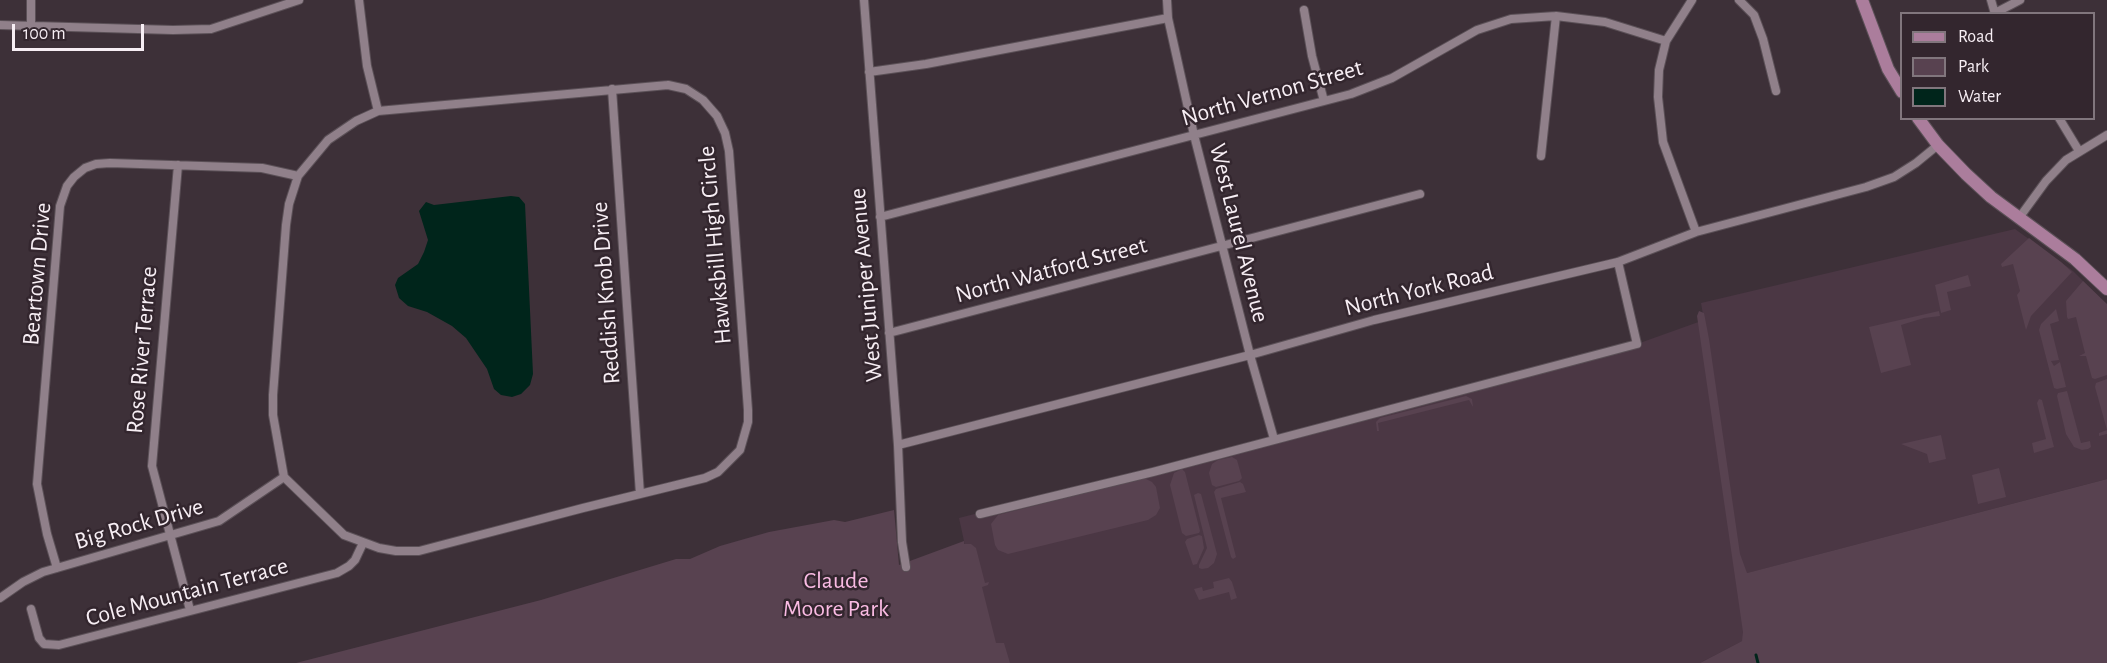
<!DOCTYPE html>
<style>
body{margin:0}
#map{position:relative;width:2107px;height:663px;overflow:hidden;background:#3d3038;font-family:"Alegreya Sans",sans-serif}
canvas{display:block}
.legend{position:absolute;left:1900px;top:12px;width:195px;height:108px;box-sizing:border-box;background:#33262e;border:2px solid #81767d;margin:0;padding:8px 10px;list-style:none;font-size:18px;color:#f7eef4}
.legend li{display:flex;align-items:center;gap:12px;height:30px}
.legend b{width:30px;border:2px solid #81767d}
.scale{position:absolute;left:12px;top:24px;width:132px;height:27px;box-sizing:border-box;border:3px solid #f7eef4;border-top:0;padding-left:8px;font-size:18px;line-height:21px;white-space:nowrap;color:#f7eef4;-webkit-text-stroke:4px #33262e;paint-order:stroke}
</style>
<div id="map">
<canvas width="2107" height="663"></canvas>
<ul class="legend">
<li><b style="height:8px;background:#ab7d9c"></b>Road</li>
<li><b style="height:16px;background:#584250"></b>Park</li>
<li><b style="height:16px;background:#00251b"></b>Water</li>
</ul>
<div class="scale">100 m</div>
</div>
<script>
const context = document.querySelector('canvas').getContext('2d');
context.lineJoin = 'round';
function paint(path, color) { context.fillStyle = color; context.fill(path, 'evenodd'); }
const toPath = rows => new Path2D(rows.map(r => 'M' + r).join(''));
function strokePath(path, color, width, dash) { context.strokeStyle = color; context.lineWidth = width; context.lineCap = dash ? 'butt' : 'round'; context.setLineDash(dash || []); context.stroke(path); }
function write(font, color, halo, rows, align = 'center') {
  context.font = font + ' "Alegreya Sans",sans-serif'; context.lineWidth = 5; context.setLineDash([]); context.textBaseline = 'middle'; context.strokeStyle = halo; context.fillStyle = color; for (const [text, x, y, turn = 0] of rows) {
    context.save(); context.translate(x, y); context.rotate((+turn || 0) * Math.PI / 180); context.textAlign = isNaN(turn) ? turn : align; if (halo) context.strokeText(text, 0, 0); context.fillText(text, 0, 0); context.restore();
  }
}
const built = toPath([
 [2015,229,2073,271,2107,305,2107,479,1740,575,1748,638,1700,663,974,663,964,541,959,518,1637,344,1704,320,1701,303]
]);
const green = toPath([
 [2029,238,2061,262,2072,272,2031,316,2026,330,2017,295,2020,291,2013,264,2002,267,2001,264],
 [1968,275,1971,286,1947,292,1951,310,1941,313,1935,285],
 [2083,281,2107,304,2107,375,2095,379,2092,378,2086,356,2079,356,2085,353,2076,317,2068,319,2067,317,2066,301],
 [2056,309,2059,321,2050,324,2059,360,2051,361,2054,366,2060,362,2066,387,2057,389,2054,388,2039,330,2041,324],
 [1699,311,1704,313,1709,339,1740,554,1747,573,2107,479,2107,663,1700,663,1742,641,1743,632,1697,316],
 [1939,311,1940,316,1924,318,1901,325,1911,365,1881,373,1869,327],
 [2107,379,2107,434,2099,436,2099,433,2107,430,2095,387,2096,383],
 [2067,391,2081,443,2090,441,2091,447,2088,449,2082,450,2074,447,2066,434,2057,396,2058,393],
 [1466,396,1472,399,1473,407,1469,400,1378,423,1379,431,1377,431,1376,422,1380,418],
 [2039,399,2042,400,2054,447,2034,453,2032,443,2046,439,2037,403],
 [1941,435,1946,459,1929,463,1927,454,1901,444],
 [1232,457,1237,460,1242,478,1239,481,1216,487,1212,485,1209,473,1212,464,1218,460],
 [1999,468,2006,497,1978,504,1972,475],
 [1182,469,1185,472,1200,531,1199,533,1186,536,1182,533,1170,485,1174,473],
 [1144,478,1152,482,1156,487,1160,508,1156,515,1148,520,1008,554,998,550,995,545,991,524,998,515],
 [1240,482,1243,484,1246,492,1221,498,1236,557,1233,559,1231,557,1214,492,1216,489],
 [1198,493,1201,494,1217,554,1214,563,1208,568,1202,569,1199,568,1199,565,1207,548,1194,495],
 [894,510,899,565,964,541,964,544,971,544,976,548,985,583,989,582,988,585,982,587,996,643,1004,643,1010,663,296,663,541,600,676,559,690,559,720,546,769,532,834,520,845,522],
 [1199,535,1202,536,1204,548,1197,564,1193,565,1185,542,1187,539],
 [1229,578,1232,582,1237,598,1231,600,1229,592,1199,600,1194,589,1202,587,1203,591,1214,588,1213,582]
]);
const water = toPath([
 [511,196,519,197,525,204,533,374,530,385,521,394,512,397,501,395,494,389,487,369,466,338,452,326,427,312,408,306,399,298,395,285,398,278,418,264,424,252,428,240,419,211,426,202,434,205]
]);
const stream = toPath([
 [1756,655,1758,663]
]);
const minor = toPath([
 [31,0,31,26],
 [359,0,367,66,378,111],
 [864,0,898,445,902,542,906,567],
 [1167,0,1168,18,1194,135,1250,355,1274,439],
 [1692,0,1666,41,1659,70,1658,97,1663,142,1696,232],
 [1739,0,1754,15,1763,39,1776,91],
 [1991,0,1995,14],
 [1304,10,1312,56,1324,101],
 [1995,13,2020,0],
 [0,25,173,30,211,29,299,0],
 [869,72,926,64,1168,18],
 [668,85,686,89,703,100,717,116,725,133,729,151,748,410,748,422,740,450,718,472,705,478,583,508,419,551,396,551,379,548,344,535,284,477,273,415,273,395,286,225,289,204,298,176,328,140,356,121,378,111,668,85],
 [612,89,640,494],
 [2059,118,2079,151],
 [1541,156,1556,16],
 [178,165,152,466,190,610],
 [880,217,1351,94,1392,78,1477,30,1511,19,1556,16,1605,22,1666,41],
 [2019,218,2046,181,2066,160,2107,135],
 [889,333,1420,194],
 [898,445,1250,355,1374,320,1618,262,1696,232,1866,187,1894,177,1916,163,1938,145],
 [980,514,1153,472,1637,344,1618,262],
 [57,568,47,534,37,484,60,206,67,186,74,177,85,168,96,164,110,163,262,168,298,176],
 [0,598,23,582,43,572,219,521,284,477],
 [31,609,39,638,44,644,59,645,337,573,349,566,355,560,363,543]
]);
const secondary = toPath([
 [1862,0,1888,69,1902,92],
 [1918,118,1938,145,1966,174,1991,197,2075,259,2107,289]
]);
const streetNames = [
 ["North Vernon Street",1272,93,-16],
 ["West Laurel Avenue",1239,233,76],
 ["Hawksbill High Circle",715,245,-95],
 ["North Watford Street",1051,270,-15],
 ["Beartown Drive",37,274,-85],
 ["West Juniper Avenue",866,285,-95],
 ["North York Road",1419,290,-14],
 ["Reddish Knob Drive",606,293,-94],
 ["Rose River Terrace",142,350,-85],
 ["Big Rock Drive",139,524,-16],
 ["Cole Mountain Terrace",187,592,-15]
];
const parkNames = [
 ["Claude",836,581],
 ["Moore Park",836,609]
];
paint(built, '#4b3744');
paint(green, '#584250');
paint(water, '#00251b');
strokePath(stream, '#00251b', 3);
strokePath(minor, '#5b5057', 10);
strokePath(secondary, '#5b5057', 14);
strokePath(minor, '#90808a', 8);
strokePath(secondary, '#ab7d9c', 12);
write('24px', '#f7eef4', '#33262e', streetNames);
write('24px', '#fabbe3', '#33262e', parkNames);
</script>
